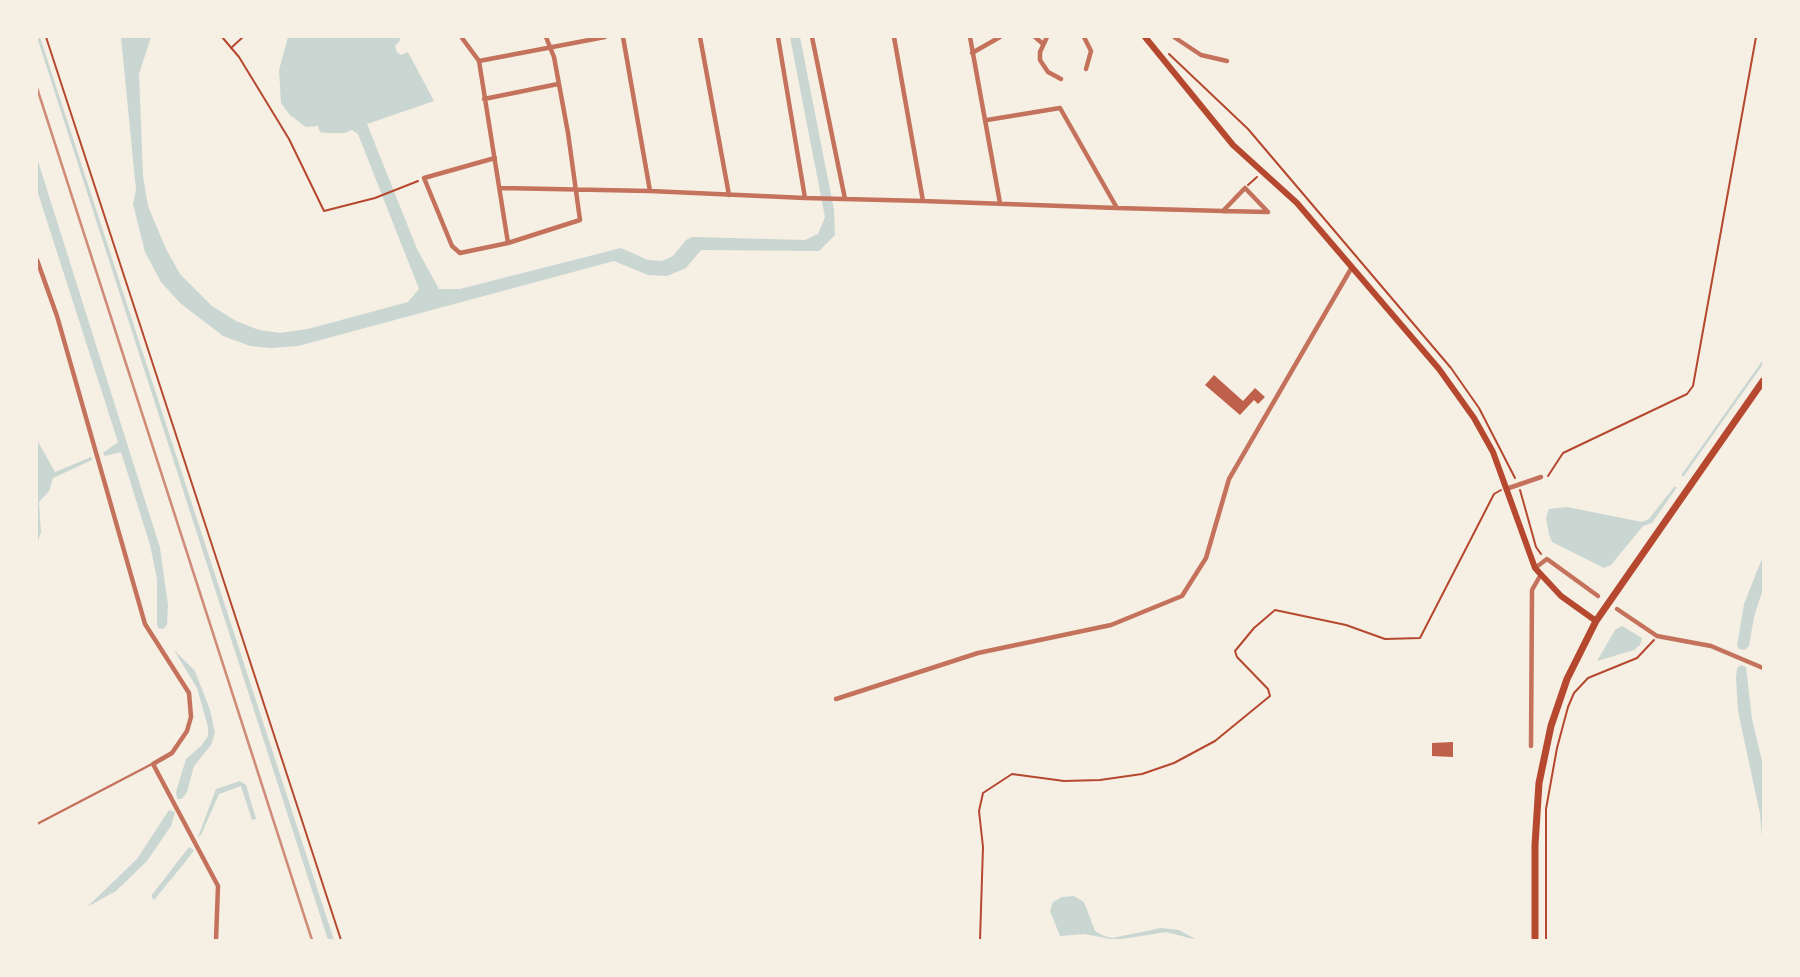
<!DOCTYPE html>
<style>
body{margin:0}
#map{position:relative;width:1800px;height:977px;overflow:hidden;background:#f6efe4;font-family:Literata,serif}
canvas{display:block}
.frame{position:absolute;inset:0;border:38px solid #f6efe4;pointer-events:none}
</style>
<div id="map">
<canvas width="1800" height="977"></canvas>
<div class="frame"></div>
</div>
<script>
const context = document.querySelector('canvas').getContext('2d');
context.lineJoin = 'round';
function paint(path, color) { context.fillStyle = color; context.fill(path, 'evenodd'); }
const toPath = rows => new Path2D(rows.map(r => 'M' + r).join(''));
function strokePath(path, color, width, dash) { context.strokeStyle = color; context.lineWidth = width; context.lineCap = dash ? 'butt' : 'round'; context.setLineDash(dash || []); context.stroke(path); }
const water = toPath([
 [37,37,40,37,334,940,328,940],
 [121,37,151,37,139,74,143,176,148,206,166,249,180,274,212,306,236,321,259,330,280,333,308,329,408,302,419,289,358,134,352,130,344,133,328,133,320,132,318,126,306,127,290,115,281,103,279,70,288,37,399,37,400,40,395,46,397,52,401,55,408,52,434,101,367,124,417,249,439,289,460,289,621,248,648,260,662,261,673,256,686,240,692,237,805,240,818,234,825,217,790,37,800,37,834,210,835,235,819,251,701,250,686,268,667,276,648,275,614,261,298,346,271,348,250,346,223,336,180,303,161,282,145,252,133,204,136,190],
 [37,158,160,548,168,605,167,625,163,629,158,628,157,624,157,579,150,545,121,452,105,456,103,453,118,442,37,190],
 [37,440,55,472,91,457,92,460,53,478,49,491,39,502,41,532,37,544],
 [1674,487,1677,487,1652,523,1643,526,1611,565,1604,568,1552,542,1549,534,1546,518,1549,509,1567,507,1642,522,1649,519],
 [1763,556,1763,589,1754,617,1749,646,1745,650,1739,649,1737,646,1744,604],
 [1622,626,1642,638,1640,645,1634,650,1597,661,1615,630],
 [174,650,195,671,210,710,215,733,211,745,194,766,187,792,182,799,177,799,176,792,186,759,201,746,208,736,208,727,197,688],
 [1741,665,1746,667,1752,719,1763,765,1763,849,1760,814,1738,711,1736,678,1737,668],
 [240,781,246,785,256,819,252,820,241,786,219,794,201,835,198,837,216,789],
 [169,810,175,812,171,826,147,861,116,891,87,907,137,859],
 [189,847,194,850,186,861,154,900,151,896],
 [1062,897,1074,896,1084,902,1095,931,1104,936,1112,938,1161,928,1179,930,1197,940,1166,932,1116,940,1084,934,1060,936,1050,911,1053,902]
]);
const stream = toPath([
 [1683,475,1763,362]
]);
const building = toPath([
 [1214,375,1243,401,1255,388,1265,397,1258,404,1254,400,1240,415,1205,385],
 [1453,742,1453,757,1432,756,1432,743]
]);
const path = toPath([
 [46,37,341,940],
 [222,37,239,57,289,139,324,211,375,198,418,181],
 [231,48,243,37],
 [1169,54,1248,129,1451,368,1479,408,1515,478],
 [1248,185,1257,177],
 [1548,476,1563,453,1687,394,1693,386,1756,37],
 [1520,490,1536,547,1541,554],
 [980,940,983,847,979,811,983,793,1012,774,1064,781,1100,780,1142,774,1174,763,1215,741,1270,696,1268,689,1237,657,1235,651,1254,628,1275,610,1346,625,1385,639,1420,638,1494,494,1501,490],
 [1546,940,1546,809,1557,748,1568,707,1574,693,1588,678,1637,658,1654,640]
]);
const service = toPath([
 [37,824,152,764]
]);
const minor = toPath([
 [623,37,650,191],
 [700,37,729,195],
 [778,37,805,198],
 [812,37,845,199],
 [894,37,923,201],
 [970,37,1000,203],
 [1035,37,1042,43],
 [1047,37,1040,52,1040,60,1048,72,1061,79],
 [1084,37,1091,51,1086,69],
 [1174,37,1201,55,1227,61],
 [462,38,479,61],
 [972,53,1000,37],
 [479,61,508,243],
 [479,61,605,37],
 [484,99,558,84],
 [987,120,1060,108,1117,208],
 [495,158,424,178,452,246,460,253,508,243,580,220,568,133,554,57,546,37],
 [501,188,650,191,805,198,923,201,1117,208,1223,211,1268,212,1245,188,1223,211],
 [37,260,57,316,145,624,189,693,191,717,187,731,172,753,153,764,218,886,216,940],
 [1509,488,1541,477],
 [1535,568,1547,559,1598,596],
 [1617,609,1657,636,1711,646,1763,668],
 [836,699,978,653,1111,625,1182,596,1206,558,1229,479,1352,267],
 [1531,746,1532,590,1540,576]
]);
const secondary = toPath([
 [1145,37,1233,145,1297,203,1439,369,1474,418,1493,452,1535,568,1561,596,1596,621]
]);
const primary = toPath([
 [1535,940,1535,845,1539,783,1551,726,1567,679,1596,621,1763,381]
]);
const rail = toPath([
 [37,88,312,940]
]);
paint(water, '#c9d6d2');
strokePath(stream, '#c9d6d2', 2.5);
paint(building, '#bf614a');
strokePath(path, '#b5482f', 2);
strokePath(service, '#c5725c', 2.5);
strokePath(minor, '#c5725c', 4.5);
strokePath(secondary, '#b5482f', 6);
strokePath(primary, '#b5482f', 7);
strokePath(rail, '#cf8b77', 2.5);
</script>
